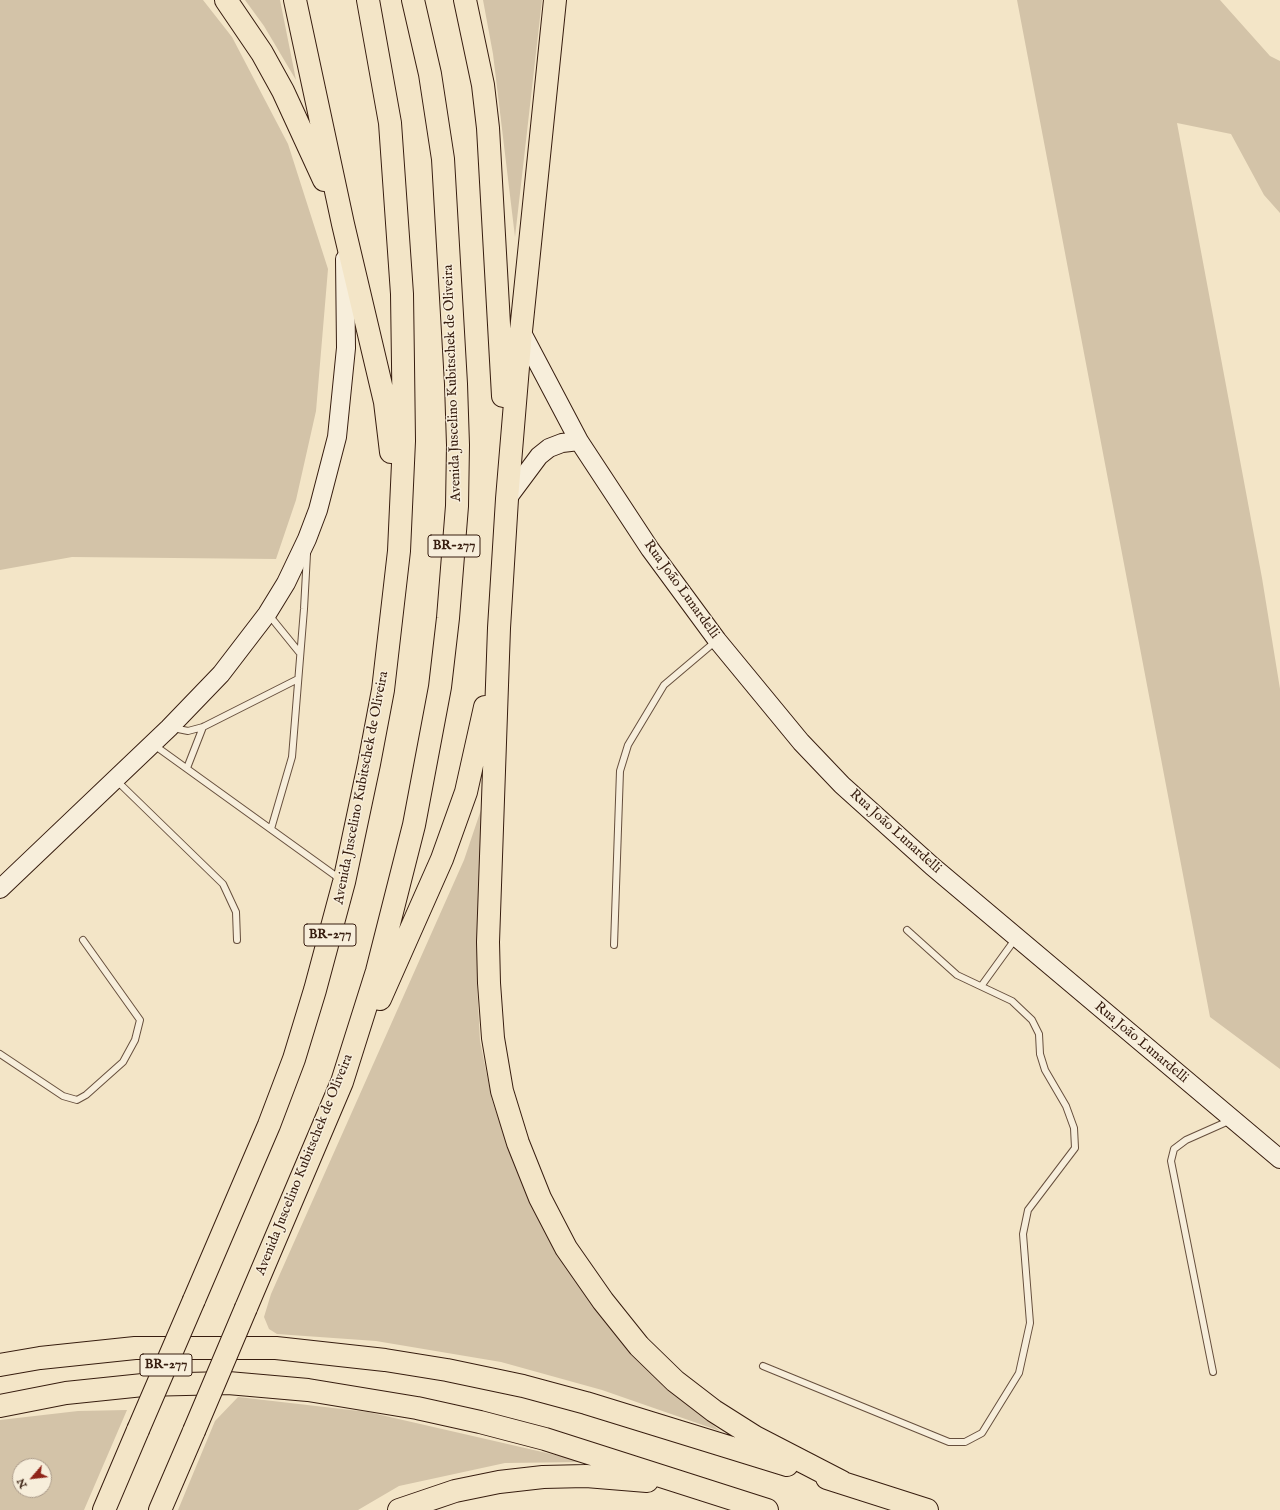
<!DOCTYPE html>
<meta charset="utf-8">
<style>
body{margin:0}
#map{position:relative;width:1280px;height:1510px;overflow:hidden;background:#f3e5c7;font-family:"IM FELL English",serif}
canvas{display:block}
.north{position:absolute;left:12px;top:1458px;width:40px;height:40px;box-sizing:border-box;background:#f7eedb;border:1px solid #aa9a89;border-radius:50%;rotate:242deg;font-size:11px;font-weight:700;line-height:16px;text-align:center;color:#371d0f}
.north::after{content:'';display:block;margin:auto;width:14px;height:18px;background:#8f2418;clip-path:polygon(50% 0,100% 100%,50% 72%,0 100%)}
</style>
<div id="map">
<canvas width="1280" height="1510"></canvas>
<div class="north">N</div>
</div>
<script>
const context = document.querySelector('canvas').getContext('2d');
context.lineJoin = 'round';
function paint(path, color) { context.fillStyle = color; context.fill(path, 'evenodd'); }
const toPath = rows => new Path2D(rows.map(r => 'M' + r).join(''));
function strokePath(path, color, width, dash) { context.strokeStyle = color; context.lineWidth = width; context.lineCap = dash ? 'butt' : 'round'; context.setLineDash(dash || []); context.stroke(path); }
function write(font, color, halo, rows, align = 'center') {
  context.font = font + ' "IM FELL English",serif'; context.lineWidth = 3; context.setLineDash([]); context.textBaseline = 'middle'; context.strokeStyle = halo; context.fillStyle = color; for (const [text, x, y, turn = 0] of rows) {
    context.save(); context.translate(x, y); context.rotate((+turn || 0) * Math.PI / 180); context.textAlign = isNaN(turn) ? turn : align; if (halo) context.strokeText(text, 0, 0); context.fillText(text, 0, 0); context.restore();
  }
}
const green = toPath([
 [0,0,203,0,232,37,288,144,328,269,316,411,296,500,276,559,72,557,0,570],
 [245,0,280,0,296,80,264,26],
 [483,0,542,0,515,237,493,54],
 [1017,0,1220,0,1270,56,1280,61,1280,213,1264,195,1231,134,1177,123,1262,578,1280,689,1280,1069,1210,1017],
 [486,795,477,984,480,1041,492,1100,512,1159,536,1212,665,1384,720,1431,602,1390,501,1362,376,1341,277,1334,269,1329,264,1317,271,1294,464,860],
 [238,1397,368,1412,586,1462,505,1463,399,1486,358,1510,178,1510,215,1421],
 [127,1410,84,1510,0,1510,0,1420,78,1411],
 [20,1466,44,1466,44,1490,20,1490]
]);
const lane = toPath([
 [269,615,299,652],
 [173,728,188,731,203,727,298,679],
 [154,745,340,879],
 [187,768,203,727],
 [116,780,223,884,236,912,237,940],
 [271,829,292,757,304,609,307,554],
 [614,945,620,771,628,745,664,685,716,641],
 [982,985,1016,938],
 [0,1054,63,1096,77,1100,86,1095,123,1062,135,1040,140,1020,83,940],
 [763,1366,949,1442,965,1442,982,1433,1019,1373,1030,1323,1023,1234,1028,1210,1075,1148,1074,1128,1066,1106,1045,1070,1040,1054,1039,1034,1032,1020,1012,1001,957,975,907,930],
 [1213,1372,1171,1161,1174,1149,1186,1140,1231,1120]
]);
const secondary = toPath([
 [521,331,579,441,650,549,717,640,801,742,842,785,932,866,1280,1159],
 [507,499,539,456,549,448,562,443,579,441],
 [0,889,169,728,221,674,267,614,286,583,307,539,318,510,337,437,346,348,345,259]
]);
const highway = toPath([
 [226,0,262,53,283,91,324,180],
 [295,0,343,224,385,402,391,452],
 [465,0,483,85,488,128,503,396],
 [555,0,521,331,507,499,499,628,488,942,489,983,493,1038,502,1091,518,1143,540,1198,566,1248,603,1301,639,1346,675,1381,714,1411,755,1437,842,1482],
 [380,999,442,859,466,792,485,707],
 [194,1300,269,1125,294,1059,315,990,344,882,369,764,383,690,399,551,404,441,403,364,402,294,390,123,368,0],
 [246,1308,342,1082,377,971,414,825,440,687,448,618,457,506,458,445,456,384,443,159,430,74,413,0],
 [0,1365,40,1358,135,1348,276,1348,385,1360,447,1370,523,1386,586,1403,787,1465],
 [0,1406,66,1393,143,1385,228,1383,308,1390,417,1408,480,1422,545,1439,767,1510],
 [827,1478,927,1510],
 [104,1510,138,1430],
 [160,1510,194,1431],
 [399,1510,455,1491,499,1482,543,1477,586,1476,647,1481]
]);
const highwayBridge = toPath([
 [138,1430,194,1300],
 [194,1431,246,1308]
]);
const shields = [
 [454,546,52],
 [330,935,52],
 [166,1365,52]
];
const shieldNames = [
 ["BR-277",454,546],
 ["BR-277",330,935],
 ["BR-277",166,1365]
];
const streetNames = [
 ["Avenida Juscelino Kubitschek de Oliveira",453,383,-92],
 ["Rua João Lunardelli",681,590,54],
 ["Avenida Juscelino Kubitschek de Oliveira",362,788,-79],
 ["Rua João Lunardelli",895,832,42],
 ["Rua João Lunardelli",1141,1043,40],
 ["Avenida Juscelino Kubitschek de Oliveira",305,1165,-68]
];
paint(green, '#d3c3a8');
strokePath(lane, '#664f3d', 8);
strokePath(secondary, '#371d0f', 20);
strokePath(highway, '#371d0f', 24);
strokePath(lane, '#f7eedb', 6);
strokePath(secondary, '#f7eedb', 18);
strokePath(highway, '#f3e5c7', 22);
strokePath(highwayBridge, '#371d0f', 24, []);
strokePath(highwayBridge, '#f3e5c7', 22);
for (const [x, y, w] of shields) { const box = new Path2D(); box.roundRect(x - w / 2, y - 11, w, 22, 3); context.fillStyle = '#f7eedb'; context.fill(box); strokePath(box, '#371d0f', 1); }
write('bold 13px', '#371d0f', null, shieldNames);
write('14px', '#371d0f', '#f7eedb', streetNames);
</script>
